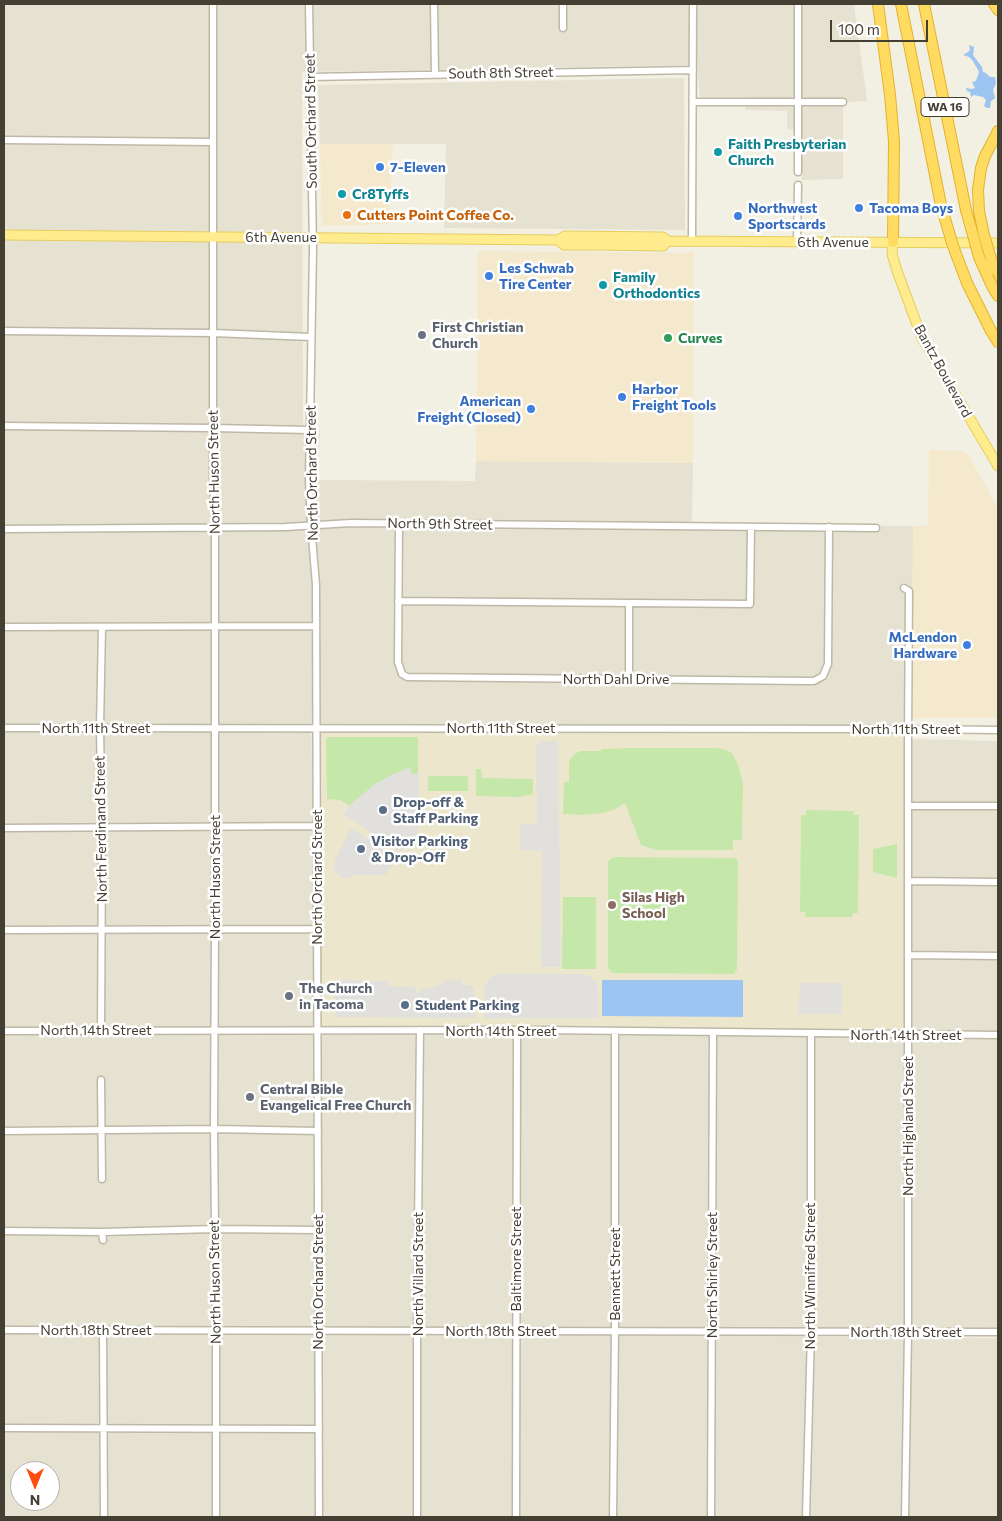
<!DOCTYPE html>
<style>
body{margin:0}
#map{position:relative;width:1002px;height:1521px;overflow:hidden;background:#f2efe3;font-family:Commissioner,sans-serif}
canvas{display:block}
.frame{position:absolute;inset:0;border:5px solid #443f33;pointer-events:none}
.north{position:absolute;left:10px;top:1461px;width:50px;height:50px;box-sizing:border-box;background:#fff;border:1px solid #b4b2ad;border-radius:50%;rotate:180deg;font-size:14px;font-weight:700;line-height:20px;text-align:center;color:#443f33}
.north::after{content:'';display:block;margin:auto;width:18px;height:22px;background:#ff4d0d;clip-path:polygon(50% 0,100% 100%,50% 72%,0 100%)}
.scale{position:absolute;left:830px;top:20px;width:98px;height:22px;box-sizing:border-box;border:2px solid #443f33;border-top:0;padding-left:6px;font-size:15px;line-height:18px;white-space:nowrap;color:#443f33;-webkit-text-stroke:4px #fff;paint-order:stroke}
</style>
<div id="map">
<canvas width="1002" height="1521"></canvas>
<div class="frame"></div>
<div class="north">N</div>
<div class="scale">100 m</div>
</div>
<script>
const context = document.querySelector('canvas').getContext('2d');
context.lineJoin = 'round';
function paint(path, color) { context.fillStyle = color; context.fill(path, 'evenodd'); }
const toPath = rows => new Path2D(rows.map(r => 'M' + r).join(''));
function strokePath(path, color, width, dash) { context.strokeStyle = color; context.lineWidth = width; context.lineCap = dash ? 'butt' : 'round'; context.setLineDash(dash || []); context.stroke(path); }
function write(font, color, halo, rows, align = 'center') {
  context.font = font + ' Commissioner,sans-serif'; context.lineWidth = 5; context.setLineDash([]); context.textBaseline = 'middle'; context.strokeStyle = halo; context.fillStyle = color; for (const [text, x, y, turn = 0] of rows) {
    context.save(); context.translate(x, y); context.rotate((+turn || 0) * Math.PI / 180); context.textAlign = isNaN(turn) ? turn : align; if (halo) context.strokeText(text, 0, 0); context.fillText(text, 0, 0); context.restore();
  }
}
const residential = toPath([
 [4,4,854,4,867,101,843,102,843,179,802,180,801,130,787,129,787,111,745,110,745,97,700,97,697,65,302,72,303,426,320,430,318,480,475,481,476,461,693,463,692,523,913,526,912,718,908,729,311,724,318,1030,908,739,998,741,998,1333,4,1330],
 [684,78,685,230,444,228,446,144,320,144,318,85],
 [261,1331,998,1338,998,1517,4,1517,4,1333],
 [20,1471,50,1471,50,1501,20,1501]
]);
const commercial = toPath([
 [320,144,393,144,389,224,322,226],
 [478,251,694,253,693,463,476,461],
 [929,450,963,451,970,458,998,508,998,718,912,718,913,526,928,526]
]);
const education = toPath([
 [317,728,908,729,908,1035,318,1031]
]);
const green = toPath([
 [328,737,418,737,418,774,411,774,410,768,353,802,350,806,340,800,327,799,326,740],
 [632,748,716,748,726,750,732,753,738,764,743,784,742,840,733,840,733,850,656,850,641,845,625,803,613,810,603,813,582,815,563,814,564,782,569,782,569,762,574,754,581,751,601,751,601,749],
 [476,769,481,769,482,778,533,779,533,794,519,797,476,796],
 [428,776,468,776,468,791,428,791],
 [806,810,853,811,854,815,859,815,858,913,853,913,852,917,805,917,805,912,800,912,801,815,806,815],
 [897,844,897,878,873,872,873,849],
 [613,857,735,858,738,861,737,969,734,974,612,973,608,968,608,861],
 [563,897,596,897,596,969,562,969]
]);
const parking = toPath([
 [542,741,558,741,561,967,541,967,542,851,520,850,520,824,537,824,536,746],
 [410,768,412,774,418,774,419,775,418,836,400,852,343,814,353,802,375,784,395,773],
 [351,828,392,855,395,859,394,862,387,873,384,875,353,875,350,878,339,877,339,873,334,873,335,860],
 [500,974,584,974,591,977,596,982,598,989,598,1018,484,1018,484,986,488,980,493,975],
 [462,979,462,985,471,985,474,989,476,1018,335,1017,334,980,388,981,389,986,415,987,416,993,426,988,435,987,447,980],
 [800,983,842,983,842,1014,798,1014]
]);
const water = toPath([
 [969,45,974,47,973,55,982,67,983,72,986,73,990,77,995,77,996,83,993,90,995,98,991,101,990,108,987,108,984,106,986,100,983,97,974,95,971,97,970,92,967,91,966,88,972,89,975,88,972,82,976,81,979,72,973,61,969,57,963,55,968,52,970,50],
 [602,980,743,980,743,1017,602,1016]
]);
const minor = toPath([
 [213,4,213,480,215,528,215,929,214,1129,216,1330,216,1517],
 [309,4,313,249,309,480,311,525,316,585,319,1517],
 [434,4,435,74],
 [563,28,563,4],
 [310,77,693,70],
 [693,102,843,102],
 [4,140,213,142],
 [798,172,798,4],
 [692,241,693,4],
 [797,242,798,185],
 [4,331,213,333,311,337],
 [4,426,213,428,309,430],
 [399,524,398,662,402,674,407,677,808,681,814,681,823,676,828,664,829,527],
 [4,529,286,527,351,523,876,528],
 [904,588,909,591,908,739,908,1332,905,1517],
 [398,601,750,604,751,527],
 [629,603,629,679],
 [4,627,316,626],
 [4,728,908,729,998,730],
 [908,806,998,806],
 [4,828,317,826],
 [908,881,998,882],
 [4,930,317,929],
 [908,955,998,956],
 [101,1030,102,849,100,727,102,627],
 [4,1031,541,1030,998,1035],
 [101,1080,102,1179],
 [4,1131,214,1129,318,1131],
 [4,1231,102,1232,215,1229,318,1230],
 [102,1232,103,1240],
 [4,1330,998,1332],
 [103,1330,104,1517],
 [4,1428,319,1429],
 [417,1517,417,1331,420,1030],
 [516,1517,517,1030],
 [613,1517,615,1331,615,1031],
 [711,1517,713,1032],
 [806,1517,811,1332,811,1034]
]);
const major = toPath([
 [4,235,558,240,565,236,663,237,668,241,998,243],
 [558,240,564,245,598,245,663,246,668,241],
 [893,242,892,254,897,271,922,338,998,466]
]);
const highway = toPath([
 [878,4,890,95,894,141,893,242],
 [901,4,941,205],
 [924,4,966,210],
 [994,4,998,10],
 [979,211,978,190,981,168,985,156,998,131],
 [994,269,998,280],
 [967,283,991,331,998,342],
 [992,286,998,296]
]);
const highwayBridge = toPath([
 [941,205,953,246,967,283],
 [966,210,979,257,992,286],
 [979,211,984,235,994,269]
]);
const markers = [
 [718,152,5,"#0f9aa8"],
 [380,167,5,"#3f7fe0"],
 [342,194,5,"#0f9aa8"],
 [859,208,5,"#3f7fe0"],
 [347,215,5,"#e8710a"],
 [738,216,5,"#3f7fe0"],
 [489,276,5,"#3f7fe0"],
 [603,285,5,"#0f9aa8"],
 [422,335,5,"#6b7280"],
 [668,338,5,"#2e9e5b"],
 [622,397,5,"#3f7fe0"],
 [531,409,5,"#3f7fe0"],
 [967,645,5,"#3f7fe0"],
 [383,810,5,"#5c6f8a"],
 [361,849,5,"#5c6f8a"],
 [612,905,5,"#8d6e63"],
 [289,996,5,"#6b7280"],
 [405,1005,5,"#5c6f8a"],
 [250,1097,5,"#6b7280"]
];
const shields = [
 [945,107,48]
];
const shieldNames = [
 ["WA 16",945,107]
];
const streetNames = [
 ["South 8th Street",501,73,-1],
 ["South Orchard Street",311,121,-91],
 ["6th Avenue",281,237],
 ["6th Avenue",833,242],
 ["Bantz Boulevard",943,371,61],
 ["North Huson Street",214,472,-91],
 ["North Orchard Street",312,473,-91],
 ["North 9th Street",440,524,1],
 ["North Dahl Drive",616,679],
 ["North 11th Street",96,728],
 ["North 11th Street",501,728],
 ["North 11th Street",906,729],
 ["North Ferdinand Street",101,829,-91],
 ["North Huson Street",215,877,-90],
 ["North Orchard Street",317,877,-90],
 ["North 14th Street",96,1030],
 ["North 14th Street",501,1031],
 ["North 14th Street",906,1035],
 ["North Highland Street",908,1126,-90],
 ["Baltimore Street",516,1259,-90],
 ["North Villard Street",418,1274,-90],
 ["Bennett Street",615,1274,-90],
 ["North Shirley Street",712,1275,-90],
 ["North Winnifred Street",810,1276,-90],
 ["North Huson Street",215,1282,-91],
 ["North Orchard Street",318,1282,-90],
 ["North 18th Street",96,1330],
 ["North 18th Street",501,1331],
 ["North 18th Street",906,1332]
];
const cultureNames = [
 ["Faith Presbyterian",728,144],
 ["Church",728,160],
 ["Cr8Tyffs",352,194],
 ["Family",613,277],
 ["Orthodontics",613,293]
];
const shopNames = [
 ["7-Eleven",390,167],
 ["Northwest",748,208],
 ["Sportscards",748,224],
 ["Tacoma Boys",869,208],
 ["Les Schwab",499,268],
 ["Tire Center",499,284],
 ["Harbor",632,389],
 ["Freight Tools",632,405],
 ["American",521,401,"right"],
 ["Freight (Closed)",521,417,"right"],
 ["McLendon",957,637,"right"],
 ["Hardware",957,653,"right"]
];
const foodNames = [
 ["Cutters Point Coffee Co.",357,215]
];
const worshipNames = [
 ["First Christian",432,327],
 ["Church",432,343],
 ["The Church",299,988],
 ["in Tacoma",299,1004],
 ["Central Bible",260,1089],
 ["Evangelical Free Church",260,1105]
];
const leisureNames = [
 ["Curves",678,338]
];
const serviceNames = [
 ["Drop-off &",393,802],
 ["Staff Parking",393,818],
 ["Visitor Parking",371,841],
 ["& Drop-Off",371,857],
 ["Student Parking",415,1005]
];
const educationNames = [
 ["Silas High",622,897],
 ["School",622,913]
];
paint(residential, '#e6e2d1');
paint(commercial, '#f5e9cd');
paint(education, '#ece7cc');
paint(green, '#c5e8aa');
paint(parking, '#e2e0dc');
paint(water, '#9dc5f2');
strokePath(minor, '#beb8a6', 9);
strokePath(major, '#e6cd5d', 11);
strokePath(highway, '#e1b32e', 12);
strokePath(minor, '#fff', 6);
strokePath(major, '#ffec8f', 9);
strokePath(highway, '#ffdc61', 10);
strokePath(highwayBridge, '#e1b32e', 12, []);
strokePath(highwayBridge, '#ffdc61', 10);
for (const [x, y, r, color] of markers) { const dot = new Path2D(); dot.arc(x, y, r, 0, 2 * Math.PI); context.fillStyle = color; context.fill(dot); strokePath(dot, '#fff', 2); }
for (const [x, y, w] of shields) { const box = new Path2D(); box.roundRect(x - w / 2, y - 9.5, w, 19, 4); context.fillStyle = '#fff'; context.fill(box); strokePath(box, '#443f33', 1); }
write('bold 12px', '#443f33', null, shieldNames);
write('14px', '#443f33', '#fff', streetNames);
write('bold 14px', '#0d838f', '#fff', cultureNames, 'left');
write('bold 14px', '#366cbe', '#fff', shopNames, 'left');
write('bold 14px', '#c56008', '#fff', foodNames, 'left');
write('bold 14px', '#5b616d', '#fff', worshipNames, 'left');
write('bold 14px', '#27864d', '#fff', leisureNames, 'left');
write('bold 14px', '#4e5e75', '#fff', serviceNames, 'left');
write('bold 14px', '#785e54', '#fff', educationNames, 'left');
</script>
